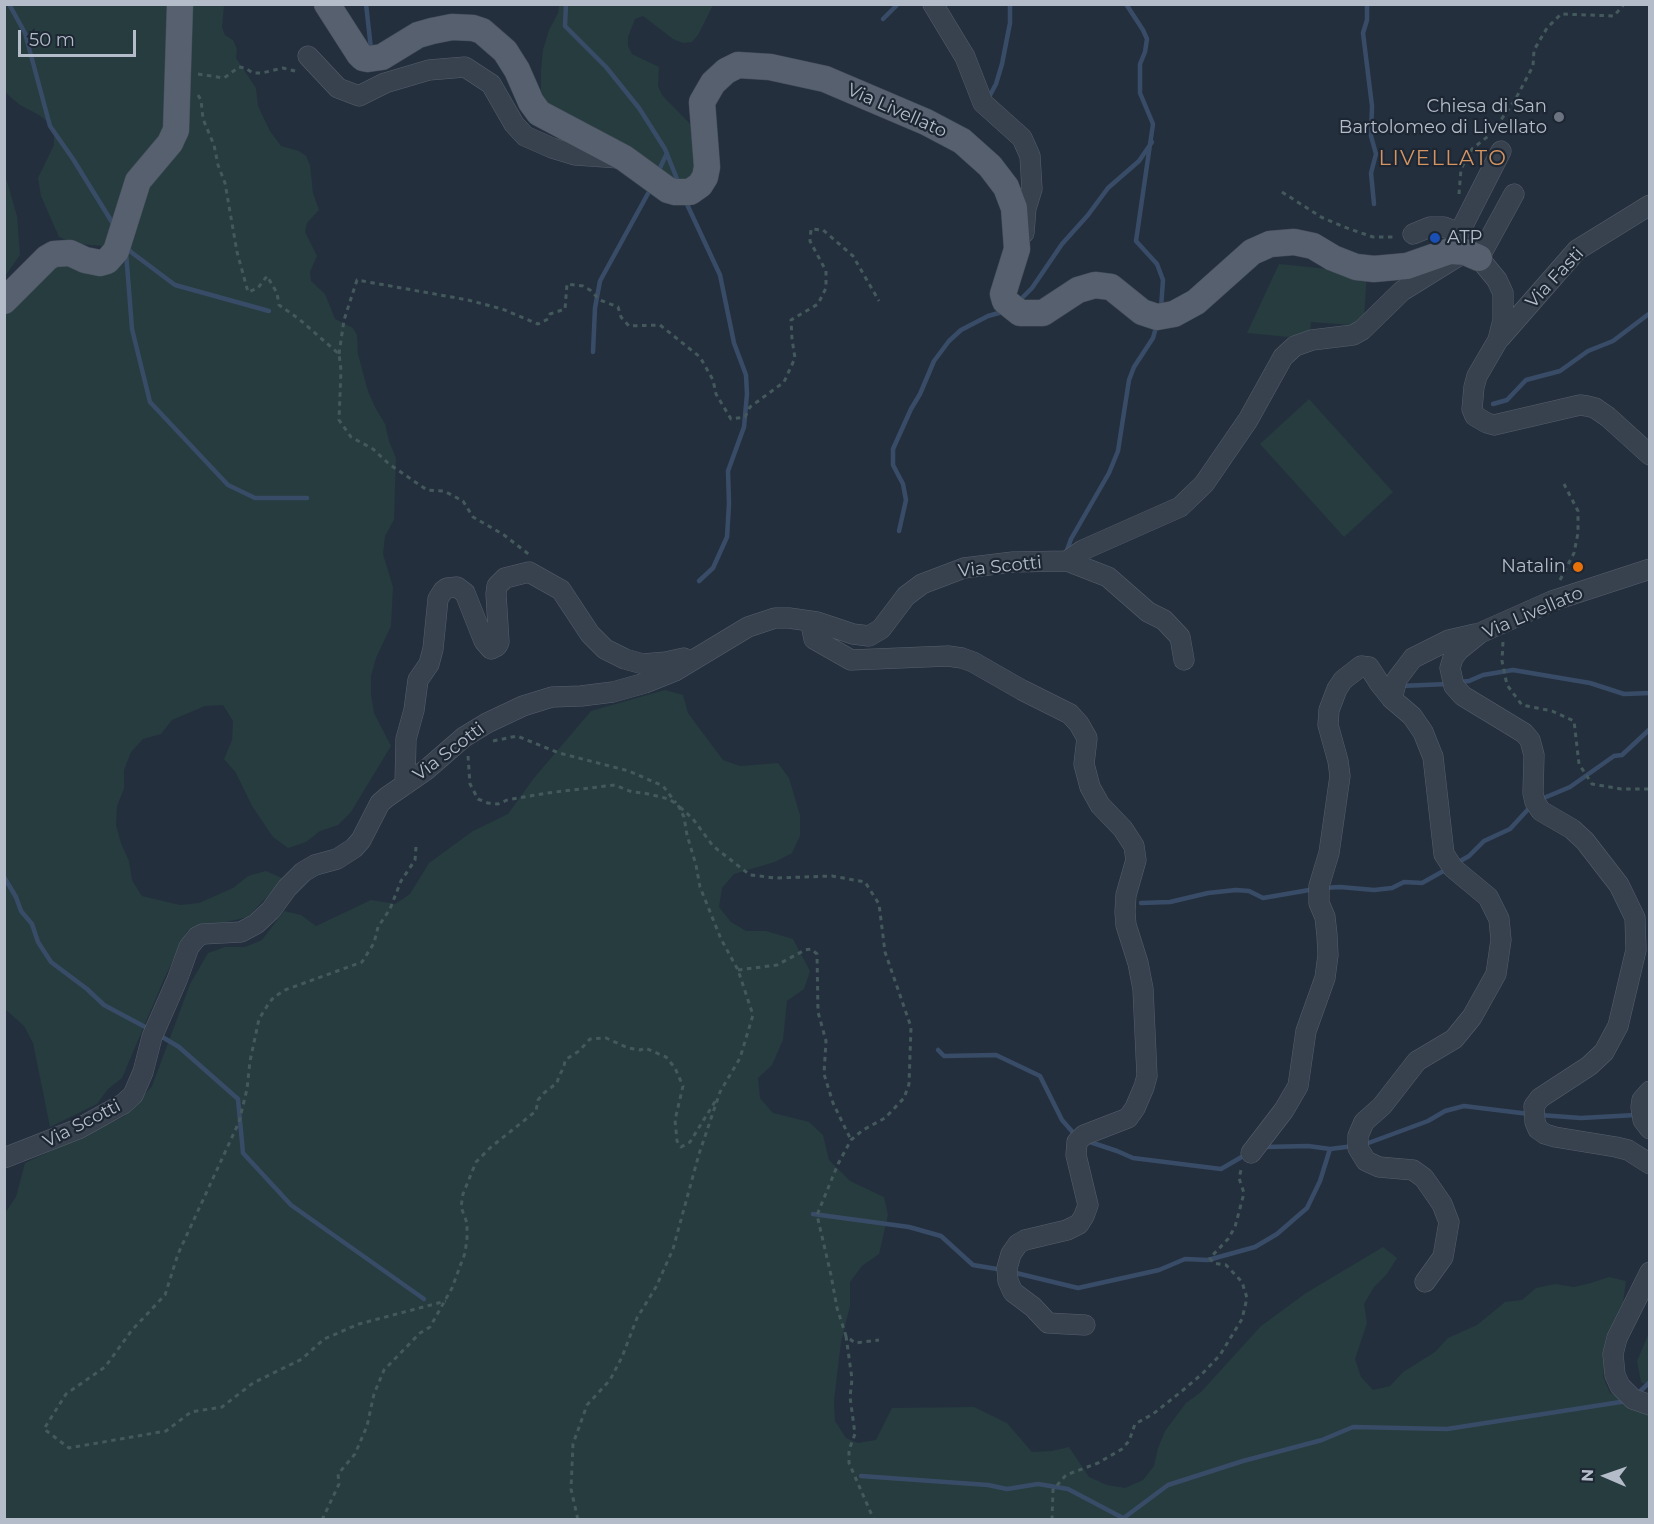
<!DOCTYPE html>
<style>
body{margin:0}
#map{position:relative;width:1654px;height:1524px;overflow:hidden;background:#242f3e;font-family:Montserrat,sans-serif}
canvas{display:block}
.frame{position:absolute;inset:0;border:6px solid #b4bcc9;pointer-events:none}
.north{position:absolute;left:1576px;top:1446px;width:60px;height:60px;-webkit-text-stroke:4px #1d2633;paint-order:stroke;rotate:272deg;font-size:16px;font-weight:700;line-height:24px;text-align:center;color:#b4bcc9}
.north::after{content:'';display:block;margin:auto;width:21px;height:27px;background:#b4bcc9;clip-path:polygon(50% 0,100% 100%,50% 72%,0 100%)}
.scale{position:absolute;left:18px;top:30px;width:118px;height:27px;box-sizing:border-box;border:3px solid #b4bcc9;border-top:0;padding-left:8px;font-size:18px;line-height:21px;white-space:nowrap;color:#b4bcc9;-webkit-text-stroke:4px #1d2633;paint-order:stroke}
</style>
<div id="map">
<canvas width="1654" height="1524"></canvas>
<div class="frame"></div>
<div class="north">N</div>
<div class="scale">50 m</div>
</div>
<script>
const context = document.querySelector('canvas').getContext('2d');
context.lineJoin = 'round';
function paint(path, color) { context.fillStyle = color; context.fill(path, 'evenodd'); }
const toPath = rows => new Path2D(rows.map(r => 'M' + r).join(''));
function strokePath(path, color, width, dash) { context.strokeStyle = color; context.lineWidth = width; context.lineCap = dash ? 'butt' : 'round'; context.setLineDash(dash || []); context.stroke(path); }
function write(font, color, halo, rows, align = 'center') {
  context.font = font + ' Montserrat,sans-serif'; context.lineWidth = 4.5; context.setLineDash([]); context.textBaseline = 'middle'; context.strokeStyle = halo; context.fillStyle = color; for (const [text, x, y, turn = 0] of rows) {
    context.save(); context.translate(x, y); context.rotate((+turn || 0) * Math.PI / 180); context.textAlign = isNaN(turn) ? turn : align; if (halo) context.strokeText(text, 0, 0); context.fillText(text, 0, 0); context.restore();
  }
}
const green = toPath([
 [4,5,174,5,169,123,104,246,76,244,59,237,41,196,38,178,54,145,54,127,39,115,20,105,7,94,4,87],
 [188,5,224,5,222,27,225,35,233,40,237,49,236,58,256,88,258,106,270,131,281,146,299,151,306,156,310,165,313,193,319,210,307,223,305,232,317,256,310,272,311,281,325,294,335,319,353,328,357,335,358,354,368,391,375,407,385,424,389,441,396,458,394,520,385,536,383,554,393,587,391,626,376,658,371,676,371,695,374,713,391,746,351,812,338,825,320,831,306,842,288,848,273,837,252,806,236,773,224,759,232,740,233,721,223,705,205,706,172,720,161,734,143,739,131,752,124,770,124,789,117,806,116,825,121,843,129,861,132,880,142,896,180,905,199,903,233,888,248,876,266,871,284,879,248,917,187,931,165,977,122,1078,108,1089,97,1104,50,1127,33,1043,24,1026,5,1009,4,313,58,264,114,269,122,265,128,257,151,179,178,144],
 [559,5,713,5,698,35,692,42,683,43,673,39,643,16,635,19,628,37,628,46,632,54,659,67,658,86,662,95,696,130,694,170,690,178,681,181,664,176,548,108,541,91,541,70,543,50,549,30,558,13],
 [4,171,17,216,20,255,5,276],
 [1279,264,1367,273,1364,318,1352,325,1311,322,1310,334,1299,338,1247,333],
 [1309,399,1393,492,1344,537,1260,444],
 [665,690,683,695,688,713,723,760,740,766,778,763,789,778,800,815,800,836,792,853,775,862,734,874,722,888,719,907,731,922,746,931,766,931,793,939,810,971,804,989,787,1001,783,1040,772,1065,758,1078,760,1098,773,1113,809,1122,823,1135,829,1160,850,1181,884,1197,888,1215,879,1254,862,1266,850,1282,850,1306,841,1342,834,1401,835,1421,846,1438,858,1443,876,1440,892,1408,974,1407,1007,1423,1032,1452,1052,1451,1069,1447,1089,1477,1107,1485,1125,1488,1143,1480,1154,1466,1158,1448,1165,1431,1186,1403,1201,1392,1261,1326,1306,1293,1383,1247,1397,1258,1387,1274,1374,1287,1364,1304,1367,1323,1355,1359,1361,1377,1373,1390,1390,1386,1403,1372,1435,1352,1448,1338,1477,1325,1505,1302,1522,1300,1536,1288,1555,1284,1574,1287,1591,1283,1609,1277,1626,1281,1623,1302,1607,1337,1603,1376,1610,1393,1649,1412,1649,1519,5,1520,5,1213,16,1197,25,1163,125,1116,152,1086,190,984,208,953,225,947,245,947,262,940,284,911,301,915,316,926,371,900,395,904,410,894,429,863,473,831,508,814,534,778,591,711],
 [1649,1333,1649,1386,1641,1382,1637,1361]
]);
const stream = toPath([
 [9,4,25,33,50,126,73,159,115,227],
 [366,4,371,49],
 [566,4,565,26,606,67,639,108,665,149,679,184],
 [1126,4,1143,30,1147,39,1145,52,1140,64,1140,93,1153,124,1136,241,1157,264,1163,280,1161,308],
 [1367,4,1367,20,1363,33,1372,106,1371,136,1376,154,1371,173,1374,204],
 [883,19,898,4],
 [989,97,996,84,1002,64,1010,23,1010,4],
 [658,172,667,153],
 [685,200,720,275,734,343,746,375,747,394,744,427,728,471,729,504,727,537,713,568,699,581],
 [127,247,131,252,175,285,269,311],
 [126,252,132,329,150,402,228,485,255,498,307,498],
 [1019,301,1032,288,1062,244,1088,215,1108,188,1139,161,1152,142],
 [593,352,595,308,600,281,651,188],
 [1493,404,1507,400,1526,380,1560,371,1588,351,1613,341,1650,313],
 [899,531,906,500,903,484,893,465,893,449,911,409,920,394,934,361,949,341,961,330,988,316,1006,311],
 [1066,553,1071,539,1109,473,1118,451,1129,380,1134,367,1153,338,1157,324],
 [1459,682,1469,681,1483,675,1513,670,1590,683,1624,694,1650,693],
 [1400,686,1448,684],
 [1539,800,1570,787,1614,756,1622,755,1650,729],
 [1457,863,1469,856,1484,841,1510,829,1532,805],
 [4,877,16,897,21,911,32,924,38,942,51,962,87,989,104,1005,149,1029],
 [1323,888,1340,887,1374,890,1392,888,1404,882,1422,883,1447,869],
 [1141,903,1170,902,1208,893,1236,890,1249,891,1263,898,1315,889],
 [159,1035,179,1047,238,1099,243,1153,291,1205,424,1299],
 [938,1050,944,1056,996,1055,1040,1076,1062,1120,1077,1137],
 [1540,1115,1581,1118,1636,1115],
 [1087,1141,1117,1151,1133,1158,1221,1169,1245,1155],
 [1363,1145,1428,1121,1445,1111,1464,1106,1529,1114],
 [1264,1147,1308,1146,1330,1149,1354,1146],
 [813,1214,909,1227,941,1236,973,1265,1003,1270],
 [1012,1272,1078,1288,1159,1270,1185,1259,1208,1260,1255,1247,1277,1234,1307,1208,1320,1181,1330,1149],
 [1636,1395,1650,1382],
 [861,1476,988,1485,1007,1489,1038,1484,1068,1489,1123,1518],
 [1121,1520,1168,1485,1243,1461,1322,1440,1353,1427,1447,1429,1627,1401]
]);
const path = toPath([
 [198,74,224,78,239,67,245,68,253,73,262,73,283,68,299,72],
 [198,95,201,100,203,119,214,145,218,165,225,183,237,252,248,292,258,288,267,276,277,293,279,305,299,319,339,354,341,370,339,420,351,437,373,449,389,464,427,490,444,491,463,501,473,517,504,535,531,556],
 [1282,192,1321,217,1344,227,1373,237,1396,237],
 [1459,194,1461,169,1472,149,1491,134,1515,100,1533,66,1534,50,1547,28,1561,14,1614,16,1624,4],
 [339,354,344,320,357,280,468,300,502,309,538,324,548,319,550,314,565,309,567,284,583,286,590,290,600,300,618,307,621,317,629,326,660,325,700,357,713,380,716,394,731,419,745,417,750,407,784,382,795,358,792,339,791,320,818,304,826,288,826,271,810,241,811,229,823,230,853,256,879,301],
 [1560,580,1574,553,1578,533,1578,511,1564,484],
 [1503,642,1502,661,1507,685,1522,705,1552,711,1574,721,1579,764,1592,784,1621,789,1650,789],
 [493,741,517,736,559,753,629,771,663,786,676,803],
 [468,756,470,784,478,799,488,803,498,804,507,800,547,793,615,785,632,792,644,793,669,799,678,805,684,817,687,835,696,865,700,887,721,939,738,970,753,1015,740,1058,720,1092,699,1154,673,1249,656,1287,637,1318,622,1357,610,1380,587,1405,573,1444,571,1489,578,1520],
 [680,807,693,819,713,846,750,875,776,878,832,876,865,882,879,904,885,952,911,1027,909,1084,904,1098,885,1118,863,1130,851,1140,838,1164,817,1215,831,1275,837,1308,846,1336,855,1343,879,1340],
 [416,847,415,860,401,881,390,909,378,927,374,943,362,962,285,990,274,997,269,1003,259,1019,250,1061,247,1089,239,1122,178,1254,165,1295,132,1330,105,1367,66,1394,44,1429,69,1448,166,1431,191,1412,222,1407,253,1383,302,1359,324,1339,359,1324,446,1301],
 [738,970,777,965,805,950,811,949,817,954,818,1012,826,1041,824,1074,833,1103,851,1140],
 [846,1336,852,1379,850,1397,855,1434,849,1450,849,1463,874,1520],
 [322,1520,339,1484,338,1474,355,1454,367,1426,374,1394,384,1370,420,1333,430,1327,452,1288,465,1253,467,1239,467,1223,461,1207,463,1194,476,1162,491,1147,536,1111,538,1100,544,1093,557,1083,559,1076,564,1067,565,1060,579,1051,590,1039,606,1038,628,1048,640,1050,645,1048,666,1057,675,1068,683,1086,675,1120,677,1141,681,1147,690,1142,716,1100],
 [1052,1520,1053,1490,1066,1475,1098,1463,1122,1449,1129,1441,1135,1424,1153,1414,1182,1391,1202,1374,1220,1355,1242,1319,1247,1298,1242,1282,1226,1265,1213,1263,1210,1258,1228,1239,1235,1227,1244,1193,1239,1178,1242,1166]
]);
const minor = toPath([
 [933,4,965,57,983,103,1022,138,1030,156,1032,189,1026,208,1024,233],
 [308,56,338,88,359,96,385,83,429,70,465,67,491,84,514,124,525,136,552,148,575,155,619,158],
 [1514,194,1479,258,1497,280,1503,293,1503,320,1498,340,1477,376,1474,387,1472,409,1475,416,1487,423,1494,425,1580,405,1587,406,1595,408,1608,417,1650,455],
 [1413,234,1430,227,1444,227,1459,233],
 [1450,251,1501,151],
 [1500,338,1577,250,1650,205],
 [1067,561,1083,550,1180,507,1204,484,1248,420,1283,357,1295,346,1312,340,1353,335,1362,330,1402,291,1460,255],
 [1650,569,1552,601,1480,633,1459,650,1453,658,1450,668,1454,686,1463,696,1524,733,1530,740,1534,755,1533,793,1535,802,1541,811,1572,829,1585,841,1619,885,1635,918,1636,950,1618,1026,1604,1052,1589,1066,1540,1098,1534,1106,1535,1122,1538,1129,1545,1134,1555,1137,1616,1147,1628,1150,1650,1164],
 [817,622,812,629,814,639,851,660,948,656,962,658,973,662,1022,690,1070,714,1079,724,1087,738,1084,764,1090,787,1100,805,1123,829,1134,846,1136,860,1126,895,1125,912,1126,925,1138,963,1143,989,1147,1076,1144,1087,1135,1108,1128,1118,1084,1135,1077,1142,1076,1155,1088,1205,1084,1216,1079,1224,1067,1230,1025,1240,1018,1244,1011,1254,1007,1268,1008,1281,1013,1292,1033,1307,1048,1323,1085,1325],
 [405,785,406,739,414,710,418,680,429,664,433,649,438,599,443,591,447,588,457,587,465,593,484,641,491,649,497,646,499,642,496,594,497,586,505,578,529,572,561,590,590,634,605,649,625,659,643,664,666,662,684,658],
 [1650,1091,1642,1100,1641,1107,1643,1120,1650,1129],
 [1251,1153,1284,1110,1298,1086,1306,1031,1325,978,1328,955,1327,935,1325,917,1319,903,1319,886,1329,853,1340,776,1338,761,1328,725,1329,710,1337,689,1343,680,1361,666,1369,667,1380,684,1392,699],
 [4,1158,78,1129,123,1104,133,1095,143,1072,152,1037,177,980,189,947,197,937,203,934,241,932,256,924,271,910,287,888,303,872,315,865,337,859,354,848,361,840,380,803,387,797,426,770,464,737,487,723,523,706,552,697,581,696,613,692,645,683,675,671,748,627,775,618,789,618,817,622,853,634,869,636,881,629,906,596,922,584,964,568,1013,562,1067,561,1108,577,1148,612,1164,620,1180,637,1184,660],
 [1650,1272,1617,1338,1613,1354,1615,1375,1620,1386,1633,1399,1650,1405],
 [1425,1282,1443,1257,1449,1222,1442,1204,1424,1178,1413,1170,1379,1167,1366,1161,1358,1148,1358,1136,1364,1122,1382,1106,1417,1061,1454,1039,1472,1017,1496,974,1501,940,1499,919,1488,897,1453,868,1444,854,1433,757,1423,732,1412,716,1392,699,1397,679,1413,658,1449,640,1475,634]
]);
const major = toPath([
 [327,4,359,54,363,58,368,59,382,57,418,35,432,31,452,27,473,28,482,31,505,51,517,70,531,102,539,113,624,158,668,190,675,192,690,192,700,185,705,177,707,167,702,102,713,83,726,71,738,65,770,67,825,79,926,122,962,141,990,166,1006,187,1014,208,1017,249,1003,294,1005,301,1020,313,1043,313,1078,290,1095,285,1111,287,1142,312,1157,317,1174,314,1196,302,1252,252,1270,244,1294,242,1313,246,1333,258,1356,267,1374,269,1407,266,1450,251,1465,252,1479,258],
 [4,301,47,258,54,254,70,253,85,260,100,263,107,261,116,251,138,181,170,143,176,130,180,4]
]);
const markers = [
 [1559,117,6,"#6b7280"],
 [1435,238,6,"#1a4fb4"],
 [1578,567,6,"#e8710a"]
];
const poiNames = [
 ["Chiesa di San",1547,107],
 ["Bartolomeo di Livellato",1547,128],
 ["ATP",1447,238,"left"],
 ["Natalin",1566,567]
];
const streetNames = [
 ["Via Livellato",897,111,24],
 ["Via Fasti",1555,278,-47],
 ["Via Scotti",1000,567,-6],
 ["Via Livellato",1533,613,-23],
 ["Via Scotti",449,752,-37],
 ["Via Scotti",82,1124,-27]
];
const quarterNames = [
 ["LIVELLATO",1443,159]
];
paint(green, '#263c3f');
strokePath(stream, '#394c67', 4.5);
strokePath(minor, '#565f6c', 21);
strokePath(major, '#414a57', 27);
strokePath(path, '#44595c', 3, [4.5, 4.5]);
strokePath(minor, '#38414e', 20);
strokePath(major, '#56606e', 26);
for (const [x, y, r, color] of markers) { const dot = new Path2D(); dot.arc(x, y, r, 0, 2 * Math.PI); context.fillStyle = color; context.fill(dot); strokePath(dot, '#1d2633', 2); }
write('18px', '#b4bcc9', '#1d2633', poiNames, 'right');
write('18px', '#b4bcc9', '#1d2633', streetNames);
context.letterSpacing = '1.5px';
write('21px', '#d59563', '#1d2633', quarterNames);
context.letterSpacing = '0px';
</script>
